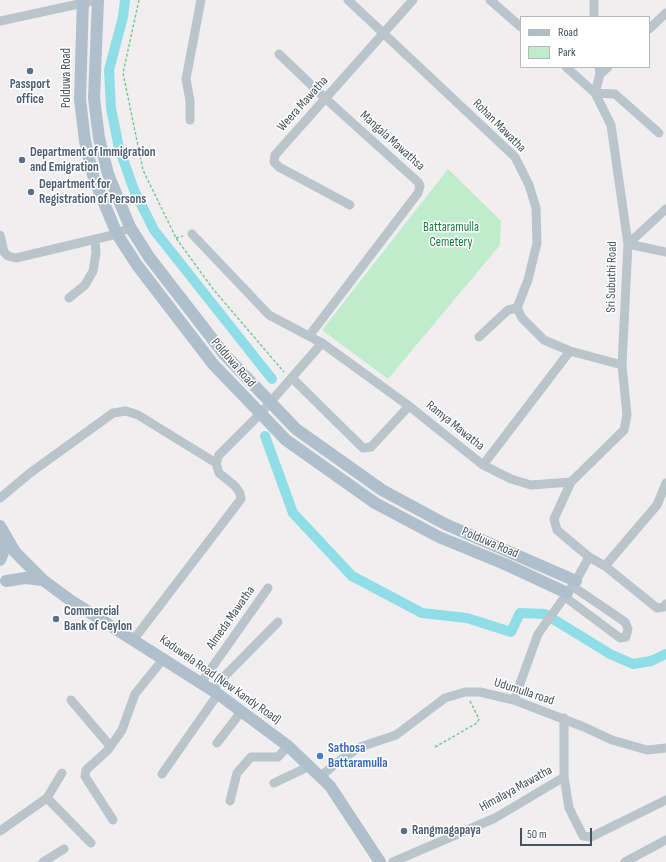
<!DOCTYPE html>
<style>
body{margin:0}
#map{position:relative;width:666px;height:862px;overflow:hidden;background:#f1eeef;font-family:"Sofia Sans Condensed",sans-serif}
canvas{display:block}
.legend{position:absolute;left:520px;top:16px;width:130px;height:52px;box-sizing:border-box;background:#fff;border:1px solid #b5babd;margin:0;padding:5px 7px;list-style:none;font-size:12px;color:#47535b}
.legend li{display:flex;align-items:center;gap:8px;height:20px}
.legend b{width:20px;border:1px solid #b5babd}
.scale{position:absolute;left:520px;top:828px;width:72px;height:18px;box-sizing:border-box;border:2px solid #47535b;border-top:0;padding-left:5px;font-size:12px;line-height:14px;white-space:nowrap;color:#47535b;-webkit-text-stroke:3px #fff;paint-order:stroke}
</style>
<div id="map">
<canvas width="666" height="862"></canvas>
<ul class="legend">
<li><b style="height:5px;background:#afc0cc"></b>Road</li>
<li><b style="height:11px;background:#bfeccc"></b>Park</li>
</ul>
<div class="scale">50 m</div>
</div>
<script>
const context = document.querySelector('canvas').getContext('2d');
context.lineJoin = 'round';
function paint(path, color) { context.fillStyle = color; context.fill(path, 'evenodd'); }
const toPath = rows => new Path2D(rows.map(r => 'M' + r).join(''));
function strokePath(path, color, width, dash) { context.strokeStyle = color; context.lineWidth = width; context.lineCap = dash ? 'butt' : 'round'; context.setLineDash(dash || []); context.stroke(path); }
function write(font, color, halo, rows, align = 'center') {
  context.font = font + ' "Sofia Sans Condensed",sans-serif'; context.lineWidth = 3; context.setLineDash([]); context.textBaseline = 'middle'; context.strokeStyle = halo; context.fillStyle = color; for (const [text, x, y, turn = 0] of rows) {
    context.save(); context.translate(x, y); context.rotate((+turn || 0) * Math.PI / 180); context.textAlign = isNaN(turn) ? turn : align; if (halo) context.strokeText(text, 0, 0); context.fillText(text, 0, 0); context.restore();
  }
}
const green = toPath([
 [448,169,501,221,500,245,388,379,322,330]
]);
const canal = toPath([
 [125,0,123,17,109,70,111,108,119,148,134,190,154,230,272,379],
 [265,436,293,513,352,576,422,613,467,618,511,632,520,613,545,614,610,654,633,664,651,661,666,654]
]);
const path = toPath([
 [139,0,123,73,143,170,176,238,213,289,284,372],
 [176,238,183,236],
 [435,747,477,723,479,719,470,701]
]);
const minor = toPath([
 [348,0,515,157,529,185,536,208,537,243,528,280,517,308,522,318,544,340,570,351,622,365],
 [490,0,521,27],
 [594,0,594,17],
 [0,21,97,0],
 [649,29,666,13],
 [279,54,326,99,418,182,420,186,418,193,309,336],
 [566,67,595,93,611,125,628,244,622,365,627,415,624,430,571,482,554,519,557,530,589,557,605,566,657,608,664,607,666,604],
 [599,67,600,74,595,93,615,94,659,133],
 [600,74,608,67],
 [190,120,190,101,186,79,201,0],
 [350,205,279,167,274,162,275,155,413,0],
 [192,234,269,315,322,343,409,406,483,465,511,479,531,485,571,482],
 [0,235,4,252,8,256,16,258,117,234,130,227],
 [628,244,666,209],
 [628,244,666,252],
 [69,298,85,285,93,271,96,253,95,240],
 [479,337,508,310,517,308],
 [292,378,363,448,371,447,409,406],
 [483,465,570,351],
 [0,498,30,473,113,413,126,411,138,415,216,463],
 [605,566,657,505,666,483],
 [565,597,620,638,626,637,628,629,625,622,572,586],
 [134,639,241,499,240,493,235,486,219,473,216,463,219,455,260,414,322,343],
 [201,683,268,588],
 [211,690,278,622],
 [71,700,110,746],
 [514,700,538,634,576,581,589,557],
 [564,718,564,777,569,808,583,836,591,837,666,800],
 [217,743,241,712],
 [162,774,218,694],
 [321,776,339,761,360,747,396,735,445,698,465,692,480,692,514,700,584,727,612,740,647,750,666,748],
 [274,783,310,766],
 [47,798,91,843],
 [230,801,237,773,251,757,278,757,288,746],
 [113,820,88,781,85,776,86,770,108,750,122,730,135,694,164,658],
 [0,831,47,798,62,773],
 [43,862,64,849],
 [393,862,495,818,564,777],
 [625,862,666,840]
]);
const major = toPath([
 [83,0,80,99,85,141,94,179,117,234,137,265,213,364,286,440,375,503,439,537,507,565,567,593],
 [98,0,94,98,99,138,108,174,130,227,149,257,224,354,296,429,382,490,445,524,576,581],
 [0,526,15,552,43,580,70,600,218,694,288,746,330,786,380,862],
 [0,560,3,553,4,535],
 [6,581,25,578,43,580]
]);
const markers = [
 [30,71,4,"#5c6f8a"],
 [22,160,4,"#5c6f8a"],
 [31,192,4,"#5c6f8a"],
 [56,619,4,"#5c6f8a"],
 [320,756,4,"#3f7fe0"],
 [404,831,4,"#5c6f8a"]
];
const streetNames = [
 ["Polduwa Road",67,78,-90],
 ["Weera Mawatha",303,104,-48],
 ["Rohan Mawatha",499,126,45],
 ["Mangala Mawathsa",392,141,42],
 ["Sri Subuthi Road",612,277,-89],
 ["Polduwa Road",233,363,49],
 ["Ramya Mawatha",455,426,39],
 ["Polduwa Road",490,543,23],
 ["Almeda Mawatha",231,618,-55],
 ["Kaduwela Road (New Kandy Road)",220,680,35],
 ["Udumulla road",524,692,18],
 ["Himalaya Mawatha",516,789,-29]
];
const serviceNames = [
 ["Passport",30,85,"center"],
 ["office",30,100,"center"],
 ["Department of Immigration",30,153],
 ["and Emigration",30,168],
 ["Department for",39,185],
 ["Registration of Persons",39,200],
 ["Commercial",64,612],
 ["Bank of Ceylon",64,627],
 ["Rangmagapaya",412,831]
];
const parkNames = [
 ["Battaramulla",451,228],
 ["Cemetery",451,243]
];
const shopNames = [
 ["Sathosa",328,749],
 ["Battaramulla",328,764]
];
paint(green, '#bfeccc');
strokePath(canal, '#8edde7', 10);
strokePath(path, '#79c89a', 1.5, [3, 2]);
strokePath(minor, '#bac4cb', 9);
strokePath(major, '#afc0cc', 12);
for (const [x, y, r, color] of markers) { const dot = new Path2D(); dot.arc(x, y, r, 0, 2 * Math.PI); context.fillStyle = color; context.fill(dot); strokePath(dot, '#fff', 1.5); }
write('13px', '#47535b', '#fff', streetNames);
write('bold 13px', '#4e5e75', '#fff', serviceNames, 'left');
write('13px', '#1c7841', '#fff', parkNames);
write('bold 13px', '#366cbe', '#fff', shopNames, 'left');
</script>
